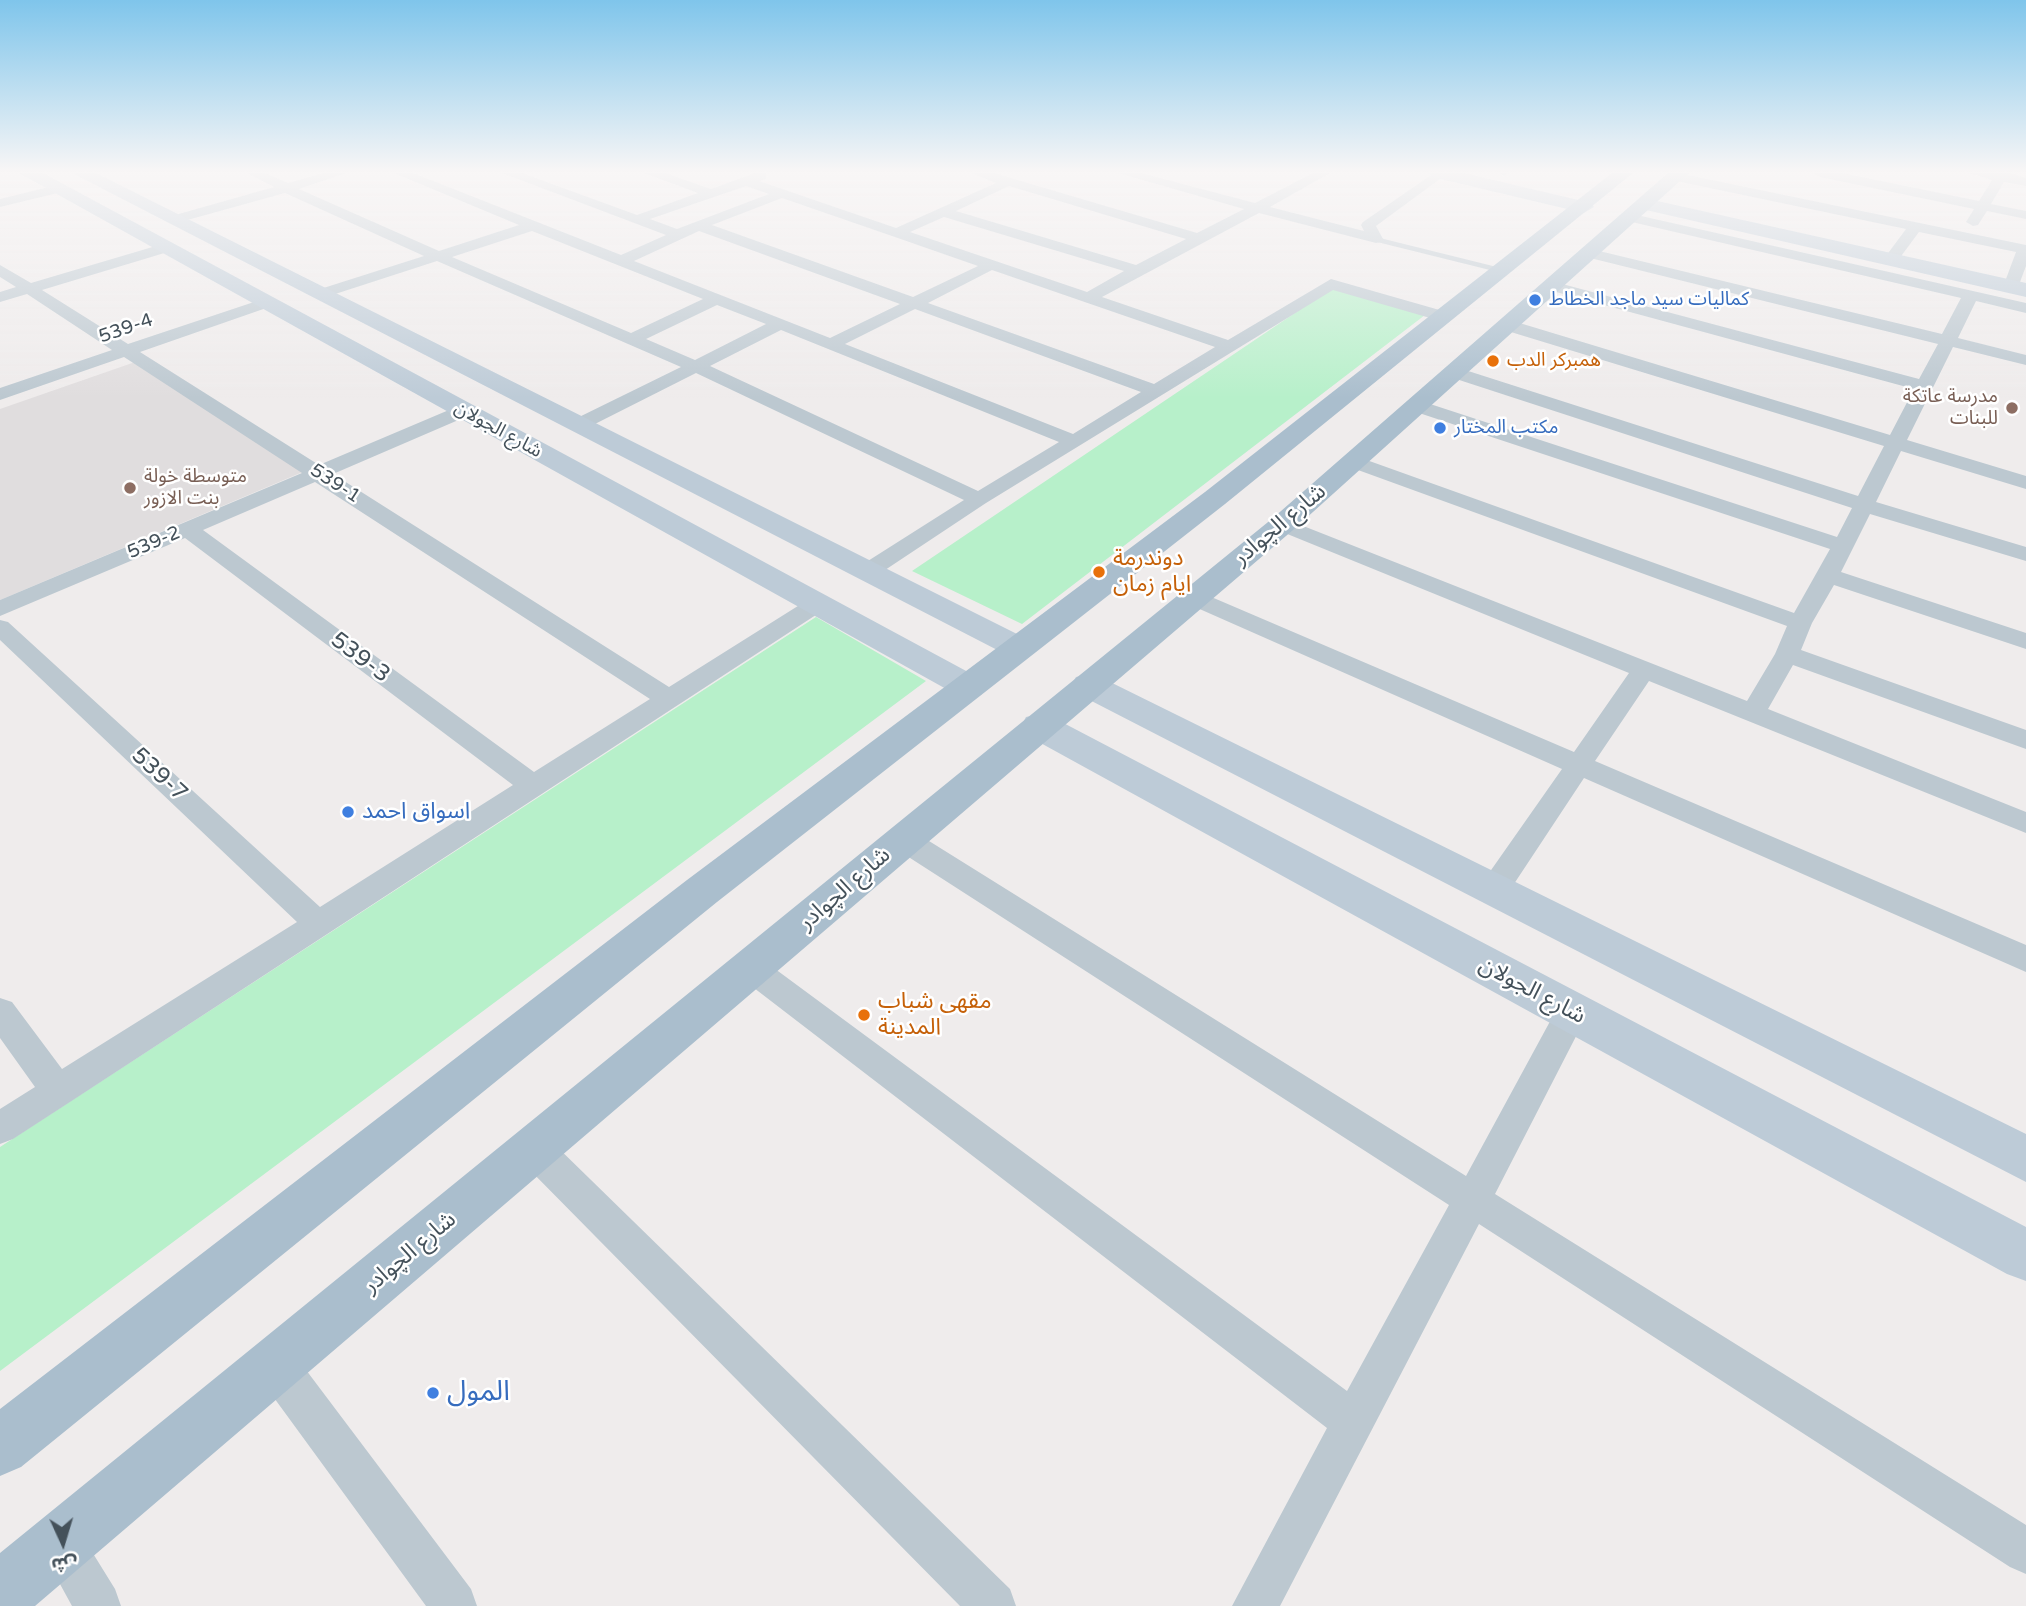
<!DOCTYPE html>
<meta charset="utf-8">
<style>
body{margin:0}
#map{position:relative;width:2026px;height:1606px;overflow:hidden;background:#efecec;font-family:"Varela Round","Noto Sans Arabic",sans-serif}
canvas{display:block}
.north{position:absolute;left:28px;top:1508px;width:70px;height:70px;-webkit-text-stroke:5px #fff;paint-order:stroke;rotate:176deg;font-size:19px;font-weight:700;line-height:28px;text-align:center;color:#44515a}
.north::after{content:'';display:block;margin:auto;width:24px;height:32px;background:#44515a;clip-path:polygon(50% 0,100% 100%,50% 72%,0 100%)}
</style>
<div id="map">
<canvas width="2026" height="1606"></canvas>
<div class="north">ش</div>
</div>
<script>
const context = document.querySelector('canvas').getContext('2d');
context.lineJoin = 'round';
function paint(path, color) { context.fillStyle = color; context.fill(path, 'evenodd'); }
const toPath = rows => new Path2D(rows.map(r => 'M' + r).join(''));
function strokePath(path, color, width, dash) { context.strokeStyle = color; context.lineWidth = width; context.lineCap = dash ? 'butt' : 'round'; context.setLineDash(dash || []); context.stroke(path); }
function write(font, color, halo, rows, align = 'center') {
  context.font = font + ' "Varela Round","Noto Sans Arabic",sans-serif'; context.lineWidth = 5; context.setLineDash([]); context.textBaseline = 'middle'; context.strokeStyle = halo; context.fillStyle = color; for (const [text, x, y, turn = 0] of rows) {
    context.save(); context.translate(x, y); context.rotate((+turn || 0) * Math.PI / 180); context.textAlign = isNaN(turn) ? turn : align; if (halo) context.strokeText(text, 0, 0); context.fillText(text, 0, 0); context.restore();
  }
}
const education = toPath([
 [135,362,305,471,0,600,0,409]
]);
const green = toPath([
 [1332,288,1425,315,1022,624,912,571],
 [816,617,926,681,0,1371,0,1147]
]);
const lane = toPath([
 [1507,173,1504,176,1501,174,1501,173,1507,173],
 [1376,237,1505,269,1506,271,1502,273,1373,241,1372,239,1376,237]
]);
const street = toPath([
 [247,173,265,173,288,183,324,173,346,173,299,189,439,251,519,225,394,173,413,173,621,255,666,235,502,173,522,173,637,215,698,193,644,173,665,173,711,189,755,173,766,173,766,179,759,181,896,228,996,183,972,173,994,173,1197,233,1244,209,1118,173,1141,173,1255,203,1313,173,1330,173,1270,207,1364,231,1361,225,1363,222,1434,173,1448,173,1376,226,1383,239,1381,242,1376,243,1259,213,1102,297,1228,340,1331,279,1450,313,1452,317,1444,322,1333,290,986,503,876,576,868,578,860,576,857,571,860,566,964,500,696,373,585,429,571,429,568,425,571,421,681,367,437,261,326,297,314,297,312,294,314,291,424,256,285,193,173,224,166,220,168,217,274,187,247,173],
 [746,186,769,194,677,229,650,219,746,186],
 [1009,186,1186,239,1136,265,956,211,1009,186],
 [782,198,892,236,978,266,913,297,712,225,782,198],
 [944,217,1124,271,1087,292,910,232,944,217],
 [532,231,615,264,703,299,631,333,452,257,532,231],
 [699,231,900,304,830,338,634,261,699,231],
 [992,270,1215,347,1154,384,928,303,992,270],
 [717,305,766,324,695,360,646,339,717,305],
 [915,309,1141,392,1073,434,845,344,915,309],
 [781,330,1059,442,978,491,710,366,781,330],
 [1678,173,2026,245,2026,266,2017,290,2005,290,2003,287,2016,252,1919,232,1896,263,1886,263,1883,260,1906,229,1676,181,1669,177,1678,173],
 [1814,173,1842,173,1979,201,1992,180,1970,173,2009,173,2026,178,2026,186,2004,182,1991,204,2026,211,2026,219,1987,211,1978,225,1973,226,1966,222,1974,209,1820,177,1814,173],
 [57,185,62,186,62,192,0,207,0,199,57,185],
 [1628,213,2026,303,2026,313,1976,301,1958,338,2026,355,2026,365,1953,347,1907,440,2026,476,2026,489,1901,451,1876,502,2026,547,2026,561,1870,514,1841,572,2026,633,2026,649,1834,585,1812,623,1801,650,2026,730,2026,749,1793,665,1768,709,2026,812,2026,833,1649,681,1595,761,2026,945,2026,972,1584,778,1504,899,1493,903,1482,899,1478,891,1482,883,1562,769,1186,603,1182,598,1186,593,1194,591,1202,593,1574,752,1629,673,1275,529,1272,524,1275,519,1283,518,1747,701,1775,654,1787,626,1347,466,1344,462,1347,458,1361,458,1794,613,1830,549,1410,410,1408,406,1410,402,1424,402,1837,537,1852,508,1450,377,1447,373,1450,369,1462,369,1858,496,1884,446,1501,329,1499,325,1507,320,1513,321,1890,435,1914,389,1545,289,1543,286,1551,281,1919,379,1938,344,1582,256,1579,253,1587,248,1942,334,1961,298,1623,220,1621,217,1623,214,1628,213],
 [166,243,174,248,171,251,42,290,128,344,260,300,272,300,274,303,272,306,140,352,319,465,456,407,470,407,472,411,470,415,333,474,669,687,809,599,817,597,825,599,829,604,825,609,70,1102,13,1139,0,1144,0,1109,35,1087,0,1038,0,998,12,1002,62,1069,297,922,0,640,0,620,8,622,320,907,513,785,185,538,0,616,0,600,302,473,124,357,0,400,0,388,112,350,27,294,0,302,0,292,16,287,0,277,0,265,31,283,166,243],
 [315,482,650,699,534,772,203,530,315,482],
 [903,828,913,831,1466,1176,1560,1003,1572,999,1584,1003,1588,1013,1495,1194,2026,1525,2026,1574,2010,1567,1479,1224,1280,1606,1232,1606,1327,1428,741,978,736,969,741,960,752,956,763,960,1347,1391,1449,1205,893,847,889,839,893,831,903,828],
 [535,1133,548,1138,1010,1589,1016,1606,960,1606,522,1162,517,1150,522,1138,535,1133],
 [276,1344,291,1350,471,1589,477,1606,426,1606,261,1380,255,1365,261,1350,276,1344],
 [60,1519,76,1526,115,1589,121,1606,72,1606,37,1542,44,1526,60,1519]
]);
const secondary = toPath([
 [19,173,43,173,981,679,986,687,981,695,969,698,957,695,19,173],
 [72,173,96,173,1031,641,1036,648,1031,655,1019,659,1007,655,72,173],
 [1429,173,1464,173,1591,203,1594,207,1584,213,1432,177,1429,173],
 [1644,198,2026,283,2026,297,1637,208,1634,204,1644,198],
 [1088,674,1100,677,2026,1134,2026,1182,1076,693,1071,685,1076,677,1088,674],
 [1039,714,1052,717,2026,1227,2026,1281,2007,1274,1026,735,1021,726,1026,717,1039,714]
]);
const primary = toPath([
 [1612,173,1633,173,1225,504,717,902,21,1467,0,1476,0,1409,687,880,1205,492,1612,173],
 [1668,173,1689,173,1293,530,35,1606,0,1606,0,1553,1273,518,1668,173]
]);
const markers = [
 [1535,300,7,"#3f7fe0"],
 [1493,361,7,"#e8710a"],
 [2012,408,7,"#8d6e63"],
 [1440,428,7,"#3f7fe0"],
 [130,488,7,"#8d6e63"],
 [1099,572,7,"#e8710a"],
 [348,812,7,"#3f7fe0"],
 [864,1015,7,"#e8710a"],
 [433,1393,7,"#3f7fe0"]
];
const farShopnames = [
 ["كماليات سيد ماجد الخطاط",1549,300],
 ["مكتب المختار",1454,428]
];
const farStreetnames = [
 ["539-4",126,329,-19],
 ["شارع الجولان",498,430,29],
 ["539-1",335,484,33],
 ["539-2",154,543,-23]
];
const farFoodnames = [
 ["همبركر الدب",1507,361]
];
const farEducationnames = [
 ["مدرسة عاتكة",1998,397],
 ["للبنات",1998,419],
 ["متوسطة خولة",144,477,"left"],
 ["بنت الازور",144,499,"left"]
];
const streetNames = [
 ["شارع الچوادر",1280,525,-40],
 ["539-3",360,658,37],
 ["539-7",159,775,43],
 ["شارع الچوادر",845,889,-41],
 ["شارع الجولان",1532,991,28],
 ["شارع الچوادر",410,1253,-40]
];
const foodNames = [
 ["دوندرمة",1113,559],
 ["ايام زمان",1113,585],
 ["مقهى شباب",878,1002],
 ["المدينة",878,1028]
];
const shopNames = [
 ["اسواق احمد",362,812]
];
const nearShopnames = [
 ["المول",447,1393]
];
paint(education, '#e0ddde');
paint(green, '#b7f0ca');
paint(lane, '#bcc8d0');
paint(street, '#bcc8d0');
paint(secondary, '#bdcbd7');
paint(primary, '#aabecd');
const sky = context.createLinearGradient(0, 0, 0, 398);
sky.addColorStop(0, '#7fc5eb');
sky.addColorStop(0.43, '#f8f6f6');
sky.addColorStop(1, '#f8f6f600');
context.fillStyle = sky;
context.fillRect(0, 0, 2026, 398);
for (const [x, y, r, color] of markers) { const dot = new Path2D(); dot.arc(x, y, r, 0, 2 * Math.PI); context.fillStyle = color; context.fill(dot); strokePath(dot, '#fff', 2.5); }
write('19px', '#366cbe', '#fff', farShopnames, 'left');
write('19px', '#44515a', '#fff', farStreetnames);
write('19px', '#c56008', '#fff', farFoodnames, 'left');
write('19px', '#785e54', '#fff', farEducationnames, 'right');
write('23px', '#44515a', '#fff', streetNames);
write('23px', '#c56008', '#fff', foodNames, 'left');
write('23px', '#366cbe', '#fff', shopNames, 'left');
write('28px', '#366cbe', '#fff', nearShopnames, 'left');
</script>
